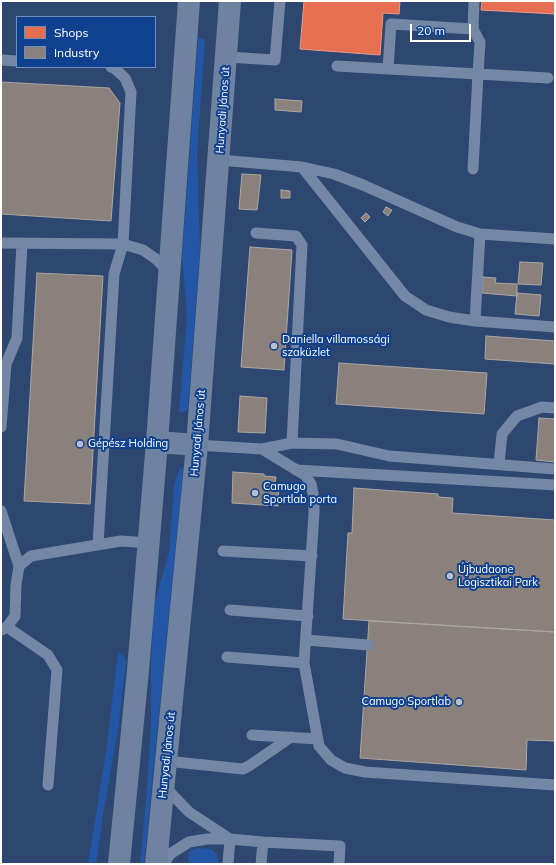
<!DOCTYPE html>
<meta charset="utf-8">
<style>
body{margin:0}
#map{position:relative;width:556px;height:865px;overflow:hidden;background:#2d4771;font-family:Mulish,sans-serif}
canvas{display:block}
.frame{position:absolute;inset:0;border:2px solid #fff;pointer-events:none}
.legend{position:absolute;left:16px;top:16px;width:140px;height:52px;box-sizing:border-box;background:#10418e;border:1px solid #708dbb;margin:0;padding:5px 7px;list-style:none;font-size:12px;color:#fff}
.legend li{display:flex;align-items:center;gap:8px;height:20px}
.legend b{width:20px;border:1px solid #708dbb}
.scale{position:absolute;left:410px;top:24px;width:61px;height:18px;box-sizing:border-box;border:2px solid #fff;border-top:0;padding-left:5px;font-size:12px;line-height:14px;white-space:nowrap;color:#fff;-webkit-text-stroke:3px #10418e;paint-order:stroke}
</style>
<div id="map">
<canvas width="556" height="865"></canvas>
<div class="frame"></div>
<ul class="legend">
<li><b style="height:11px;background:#e76f51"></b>Shops</li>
<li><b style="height:11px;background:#8a817c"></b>Industry</li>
</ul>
<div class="scale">20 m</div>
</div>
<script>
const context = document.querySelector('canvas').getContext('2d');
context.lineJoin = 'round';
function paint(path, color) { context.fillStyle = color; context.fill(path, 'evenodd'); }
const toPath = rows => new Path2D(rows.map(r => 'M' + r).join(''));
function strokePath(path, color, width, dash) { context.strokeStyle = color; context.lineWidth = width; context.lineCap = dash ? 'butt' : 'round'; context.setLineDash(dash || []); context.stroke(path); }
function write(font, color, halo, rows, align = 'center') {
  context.font = font + ' Mulish,sans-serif'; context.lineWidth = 4; context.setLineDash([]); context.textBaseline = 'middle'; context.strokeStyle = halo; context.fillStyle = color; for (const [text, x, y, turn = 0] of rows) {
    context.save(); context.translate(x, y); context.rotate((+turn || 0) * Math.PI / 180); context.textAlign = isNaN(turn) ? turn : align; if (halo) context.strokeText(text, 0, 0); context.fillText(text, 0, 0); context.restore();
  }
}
const green = toPath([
 [198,38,205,39,197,154,200,249,188,408,186,411,181,413,179,411,187,317,182,257],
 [180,468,183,468,183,471,181,492,144,864,140,864,146,801,151,726,151,664,154,605,169,552,174,485],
 [118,652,125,658,126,662,118,730,104,809,96,864,88,864,106,752],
 [197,848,211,849,217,855,219,864,188,864,189,852]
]);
const shops = toPath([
 [304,1,400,1,399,14,383,13,380,55,300,49,304,1],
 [482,1,555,1,555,14,481,10,482,1]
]);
const industry = toPath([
 [1,82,109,88,120,103,111,221,1,214,1,82],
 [275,99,302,101,301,112,275,110,275,99],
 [242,174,261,175,257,210,239,209,242,174],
 [281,190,290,191,290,198,281,198,281,190],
 [386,207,392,210,388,216,383,212,386,207],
 [366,213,370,217,365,222,361,218,366,213],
 [250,247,292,250,284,370,241,367,250,247],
 [520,262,543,263,541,285,518,284,520,262],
 [37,273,103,276,90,504,24,501,37,273],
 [483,277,496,278,495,283,517,284,517,296,482,293,483,277],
 [517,293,541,295,539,316,515,314,517,293],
 [486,336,555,341,555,364,485,359,486,336],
 [339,363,487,373,484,414,336,404,339,363],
 [240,396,267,398,265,433,238,432,240,396],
 [539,418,555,419,555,462,536,460,539,418],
 [233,472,264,474,264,476,276,477,275,483,279,484,278,506,232,503,233,472],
 [354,488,438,494,438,497,453,498,452,513,555,520,555,632,343,619,348,533,352,533,354,488],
 [369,621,555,632,555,741,527,740,526,770,360,758,369,621]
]);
const service = toPath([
 [473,29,391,24,388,69,478,74,480,42,473,29,474,1],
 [227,57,275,60,280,1],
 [1,60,17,61],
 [337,66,388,69],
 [219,160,302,167,334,174,363,185,457,227,480,234,555,239],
 [302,167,405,296,426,310,449,317,475,321,555,327],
 [473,169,478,74,548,78],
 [256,233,296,236,302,245,292,443],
 [1,243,123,244,143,250,156,259,169,272],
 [475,321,480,234],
 [1,427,6,364,17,338,22,243],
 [197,445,262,449,292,443,337,444,389,456,555,469],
 [262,449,305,475,311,484,314,498,314,514,304,663,319,746,331,760,345,768,365,772,555,785],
 [499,464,502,434,517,416,542,407,555,408],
 [296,470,555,485],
 [1,511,19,566],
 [98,545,114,274,123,244,131,92,125,78,114,68,111,67],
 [223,551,312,556],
 [230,610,308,616],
 [7,627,48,655,57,670,48,785],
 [1,630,7,627,15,616,16,585,19,566,31,556,121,541,149,543],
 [306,640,368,645],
 [227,657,304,663],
 [252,735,318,739],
 [166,761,243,769,249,766,291,737],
 [164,786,189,812,230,839],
 [263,842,340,846,339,864],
 [164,864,170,854,189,842,207,839,230,839,263,842,261,864],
 [228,864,230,839]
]);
const secondary = toPath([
 [157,442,197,445],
 [119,864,138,670,157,442,189,1],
 [156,864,197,445,230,1]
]);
const markers = [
 [274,346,4,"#b6bfcd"],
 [80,444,4,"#b6bfcd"],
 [255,493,4,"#b6bfcd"],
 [450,576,4,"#b6bfcd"],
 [459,702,4,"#b6bfcd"]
];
const streetNames = [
 ["Hunyadi János út",223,110,-86],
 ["Hunyadi János út",198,433,-85],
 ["Hunyadi János út",167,755,-84]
];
const poiNames = [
 ["Daniella villamossági",282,340],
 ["szaküzlet",282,353],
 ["Gépész Holding",88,444],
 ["Camugo",263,487],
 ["Sportlab porta",263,500],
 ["Újbudaone",458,570],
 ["Logisztikai Park",458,583],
 ["Camugo Sportlab",451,702,"right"]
];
paint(green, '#2357a5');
paint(shops, '#e76f51');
strokePath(shops, '#ee9a85', 1);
paint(industry, '#8a817c');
strokePath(industry, '#ada7a3', 1);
strokePath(service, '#7488a5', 11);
strokePath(secondary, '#6f83a1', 22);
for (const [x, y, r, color] of markers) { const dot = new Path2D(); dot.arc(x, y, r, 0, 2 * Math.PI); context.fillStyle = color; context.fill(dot); strokePath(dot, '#10418e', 1.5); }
write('11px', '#fff', '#10418e', streetNames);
write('11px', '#fff', '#10418e', poiNames, 'left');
</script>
